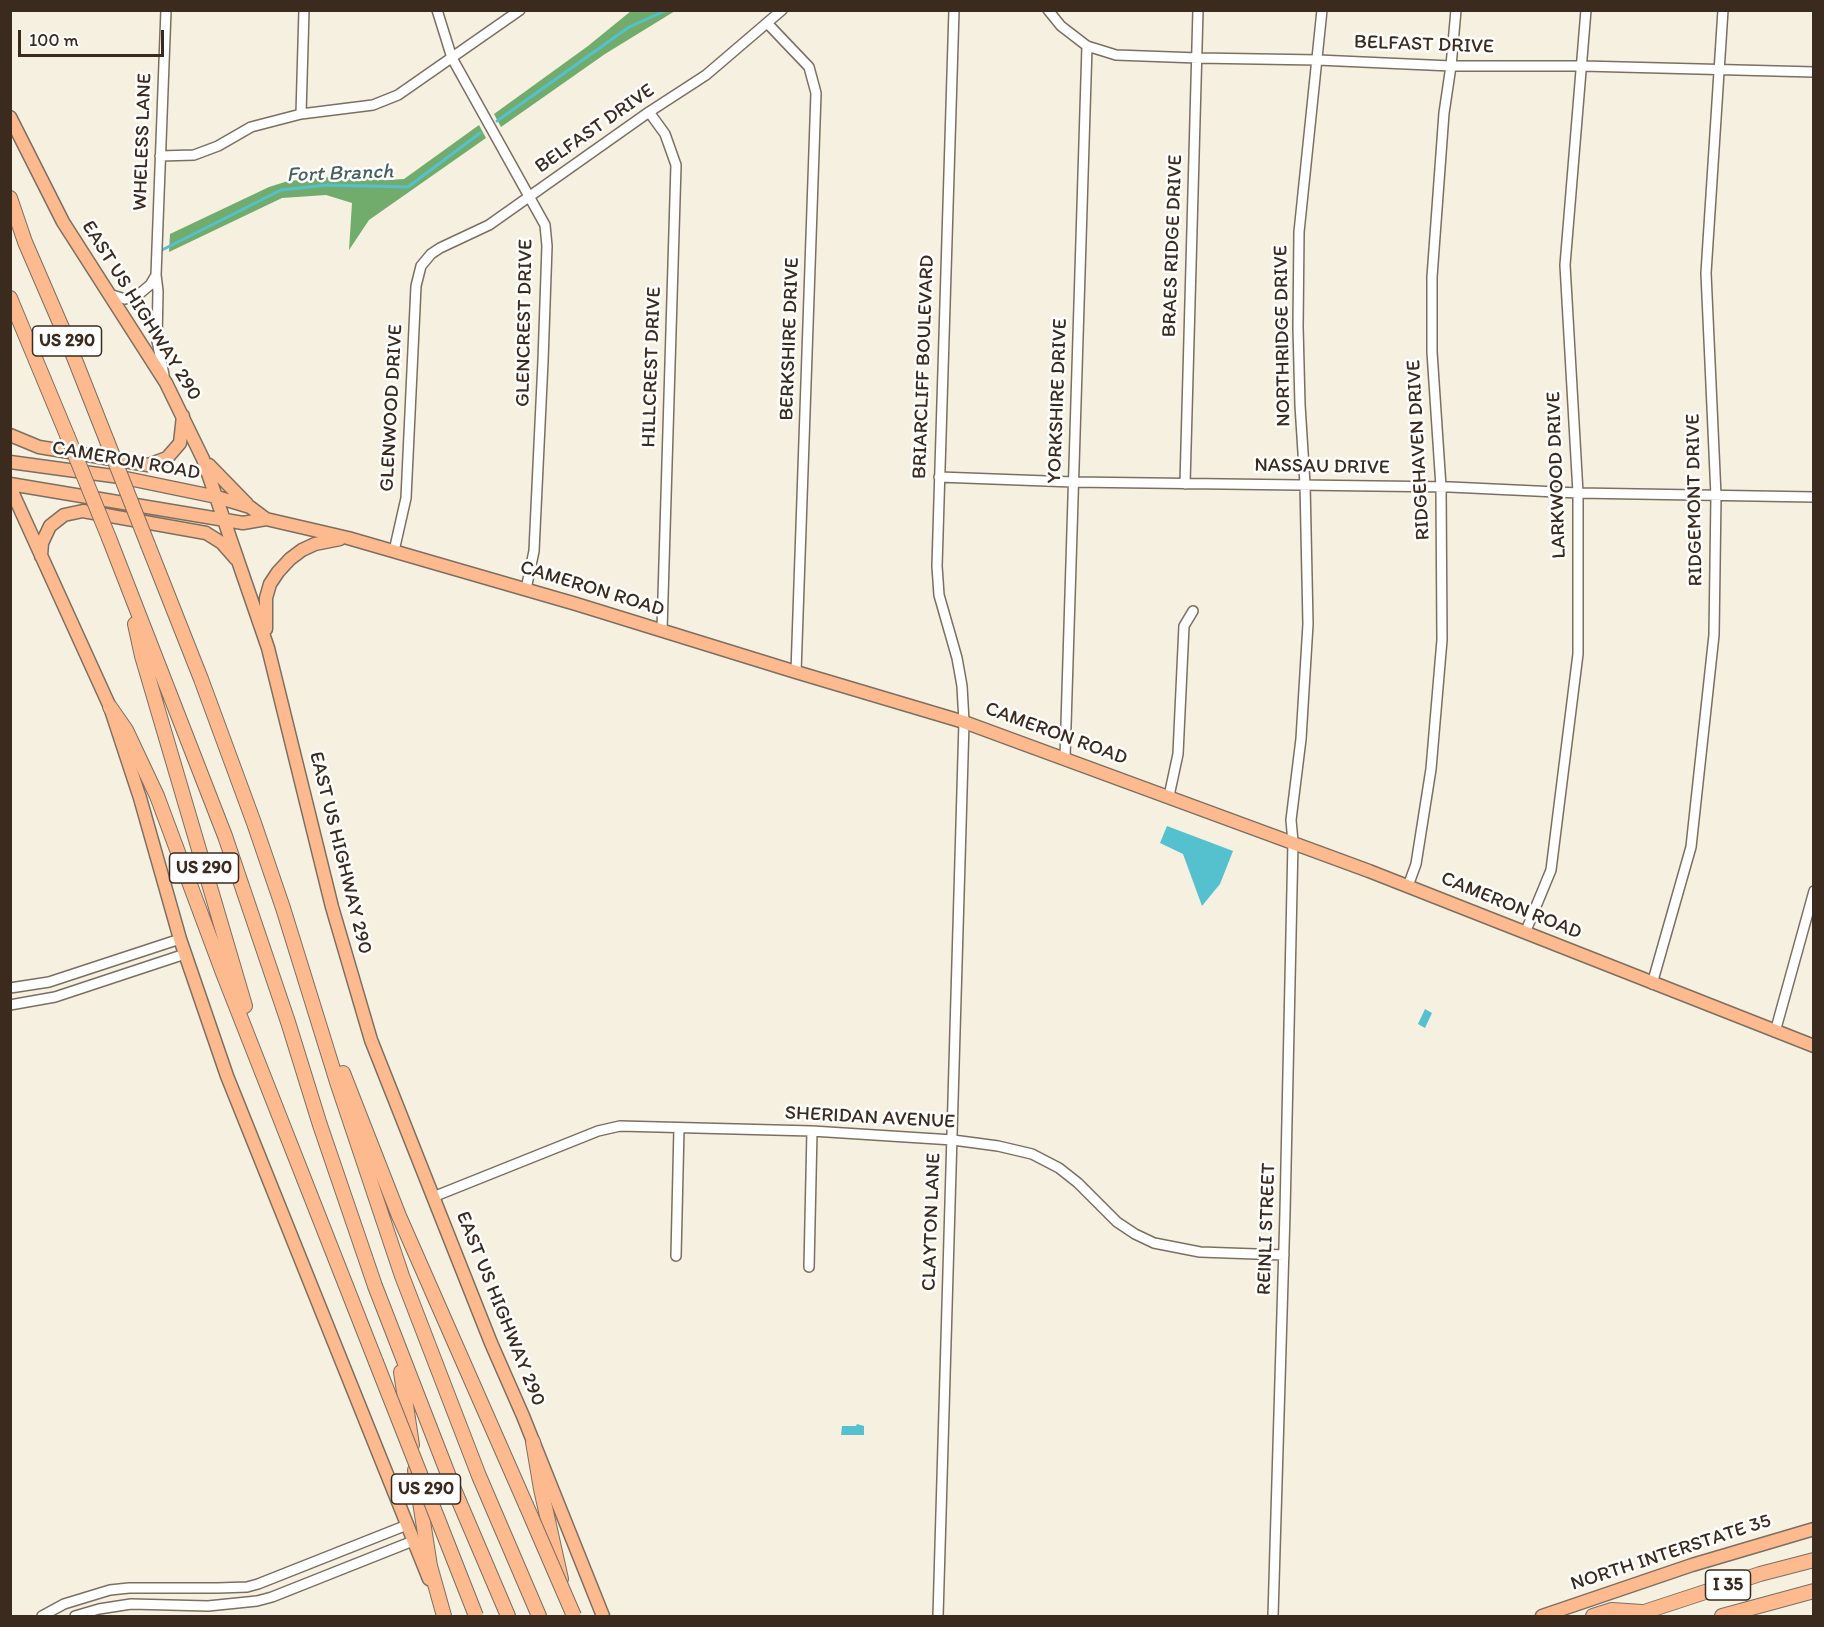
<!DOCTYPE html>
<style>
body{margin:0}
#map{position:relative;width:1824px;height:1627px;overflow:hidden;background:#f5f0df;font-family:Itim,sans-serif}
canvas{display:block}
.frame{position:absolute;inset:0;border:12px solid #3b2a1e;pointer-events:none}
.scale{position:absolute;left:18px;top:30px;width:146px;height:27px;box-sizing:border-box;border:3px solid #3b2a1e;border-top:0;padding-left:8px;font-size:18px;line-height:21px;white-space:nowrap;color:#3b2a1e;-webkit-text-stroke:4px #fff;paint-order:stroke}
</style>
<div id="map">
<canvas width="1824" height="1627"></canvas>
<div class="frame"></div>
<div class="scale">100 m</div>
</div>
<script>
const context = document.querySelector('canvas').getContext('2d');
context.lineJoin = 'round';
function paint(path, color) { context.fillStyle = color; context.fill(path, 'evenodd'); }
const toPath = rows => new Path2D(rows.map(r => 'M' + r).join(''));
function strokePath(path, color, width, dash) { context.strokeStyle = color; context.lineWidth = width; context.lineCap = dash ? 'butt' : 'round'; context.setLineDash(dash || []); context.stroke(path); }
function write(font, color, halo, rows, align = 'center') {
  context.font = font + ' Itim,sans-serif'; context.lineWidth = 5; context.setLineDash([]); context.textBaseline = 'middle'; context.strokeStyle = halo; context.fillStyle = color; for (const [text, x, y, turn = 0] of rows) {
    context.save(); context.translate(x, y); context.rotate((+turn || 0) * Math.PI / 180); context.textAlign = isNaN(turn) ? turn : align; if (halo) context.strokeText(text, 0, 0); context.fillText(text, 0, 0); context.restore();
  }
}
const forest = toPath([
 [631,11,675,11,605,54,501,127,494,114,588,46],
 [479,125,486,138,369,220,349,250,352,203,326,195,282,198,169,252,170,234,269,187,288,181,330,177,387,180,404,179]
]);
const water = toPath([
 [1167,826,1233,851,1220,884,1202,906,1183,854,1160,843],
 [1425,1009,1432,1013,1425,1028,1418,1024],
 [857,1424,864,1426,864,1435,841,1435,842,1426,856,1426]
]);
const stream = toPath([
 [497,121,629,27,667,10],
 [162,250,281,190,327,185,408,187,480,133]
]);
const minor = toPath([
 [437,10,452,58,545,225,547,246,543,361,534,551,526,589],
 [1048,10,1061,26,1087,46,1116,55,1198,58,1318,60,1451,66,1583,66,1814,72],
 [768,24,809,67,816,93,796,672],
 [649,112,665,134,676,165,662,630],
 [301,114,304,10],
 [160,156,194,155,218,146,251,127,301,114,373,105,398,95,520,10],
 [109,294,125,299,138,295,150,285,156,275],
 [164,375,157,341,158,291,156,275,166,10],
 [939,477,1073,482,1450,487,1578,493,1814,497],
 [1185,484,1198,10],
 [394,551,406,498,416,286,421,266,431,254,440,248,489,225,649,112,706,75,782,10],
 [1065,757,1087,46],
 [1169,796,1178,754,1184,626,1193,611],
 [1408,886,1416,864,1431,769,1442,640,1441,487,1432,352,1432,277,1444,113,1451,66,1456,10],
 [1525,933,1551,870,1578,654,1578,493,1565,265,1586,10],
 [1652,984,1691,847,1714,635,1716,496,1706,273,1723,10],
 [10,988,49,982,180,939],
 [10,1005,55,997,185,954],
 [1775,1032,1814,891],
 [433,1197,598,1131,620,1126,812,1131,953,1140,998,1146,1032,1154,1059,1168,1078,1183,1117,1222,1135,1234,1154,1243,1200,1252,1284,1255],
 [676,1256,679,1128],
 [809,1267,812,1131],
 [42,1616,64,1604,110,1590,129,1588,218,1588,247,1587,258,1584,407,1525],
 [75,1616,99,1609,131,1604,208,1606,257,1601,272,1597,413,1541],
 [938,1616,964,722,962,686,957,658,939,595,937,566,954,10],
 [1273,1616,1285,1212,1293,842,1291,820,1301,739,1308,624,1305,484,1300,405,1298,327,1299,232,1322,10]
]);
const major = toPath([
 [10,117,63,222,166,383,203,459,268,648,332,907,371,1040,491,1343,523,1416,603,1616],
 [10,435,39,447,148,465,167,458,180,443,183,416],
 [10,462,120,477,217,497,250,507,266,519],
 [209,465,247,504],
 [10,484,243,523,266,519,348,538,576,604,796,672,964,722,1369,871,1814,1046],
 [10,487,110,707,140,798,180,939,227,1076,429,1579],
 [41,556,42,543,50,526,64,515,83,511,206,533,222,543,236,559],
 [266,629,266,598,270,584,278,572,290,559,302,550,315,544,340,539],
 [1542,1616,1692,1565,1814,1529]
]);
const highway = toPath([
 [10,198,25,242,66,337,107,441],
 [10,298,67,435],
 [109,538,225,836,288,1022,320,1125,375,1286,453,1487,508,1616],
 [148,545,201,679,254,823,283,908,337,1082,402,1276,479,1476,539,1616],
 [135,624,142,656,245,1006],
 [110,707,126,730,157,796,223,973,376,1362],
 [343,1073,399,1216,526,1505],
 [401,1372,412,1445],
 [533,1442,541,1489,561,1579],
 [415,1470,430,1566,444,1616],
 [1593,1616,1612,1610,1642,1612],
 [1632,1616,1760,1574,1814,1560],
 [1722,1616,1814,1591]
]);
const highwayBridge = toPath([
 [67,435,109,538],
 [107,441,148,545],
 [376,1362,476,1616],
 [526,1505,574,1616]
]);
const shields = [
 [67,341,69],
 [204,868,69],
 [426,1489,69],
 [1728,1585,45]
];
const shieldNames = [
 ["US 290",67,341],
 ["US 290",204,868],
 ["US 290",426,1489],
 ["I 35",1728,1585]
];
const streetNames = [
 ["BELFAST DRIVE",1424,45,2],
 ["BELFAST DRIVE",595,129,-35],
 ["WHELESS LANE",143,142,-88],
 ["BRAES RIDGE DRIVE",1173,246,-88],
 ["EAST US HIGHWAY 290",141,311,58],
 ["GLENCREST DRIVE",525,323,-89],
 ["NORTHRIDGE DRIVE",1283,336,-91],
 ["BERKSHIRE DRIVE",790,339,-88],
 ["HILLCREST DRIVE",652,367,-88],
 ["BRIARCLIFF BOULEVARD",924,367,-88],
 ["YORKSHIRE DRIVE",1058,401,-88],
 ["GLENWOOD DRIVE",392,408,-87],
 ["RIDGEHAVEN DRIVE",1419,450,-93],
 ["CAMERON ROAD",126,461,10],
 ["NASSAU DRIVE",1322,467,1],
 ["LARKWOOD DRIVE",1557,475,-92],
 ["RIDGEMONT DRIVE",1695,500,-91],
 ["CAMERON ROAD",592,589,17],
 ["CAMERON ROAD",1056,734,20],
 ["EAST US HIGHWAY 290",340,853,76],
 ["CAMERON ROAD",1511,906,22],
 ["SHERIDAN AVENUE",870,1118,3],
 ["CLAYTON LANE",932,1222,-88],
 ["REINLI STREET",1267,1229,-88],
 ["EAST US HIGHWAY 290",500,1309,68],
 ["NORTH INTERSTATE 35",1671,1553,-18]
];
const waterNames = [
 ["Fort Branch",340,174,-2]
];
paint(forest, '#72ac6c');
paint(water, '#55c1cf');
strokePath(stream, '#55c1cf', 3);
strokePath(minor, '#7c6f62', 12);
strokePath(major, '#7c6f62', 15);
strokePath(highway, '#7c6f62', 16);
strokePath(minor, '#fff', 9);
strokePath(major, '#fcba8e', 12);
strokePath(highway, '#fcba8e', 14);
strokePath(highwayBridge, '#7c6f62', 16, []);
strokePath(highwayBridge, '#fcba8e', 14);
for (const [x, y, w] of shields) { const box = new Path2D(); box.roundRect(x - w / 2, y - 15, w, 30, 4.5); context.fillStyle = '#fff'; context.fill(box); strokePath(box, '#3b2a1e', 1.5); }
write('bold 18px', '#3b2a1e', null, shieldNames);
write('20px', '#3b2a1e', '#fff', streetNames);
write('italic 21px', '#445f5c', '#fff', waterNames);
</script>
